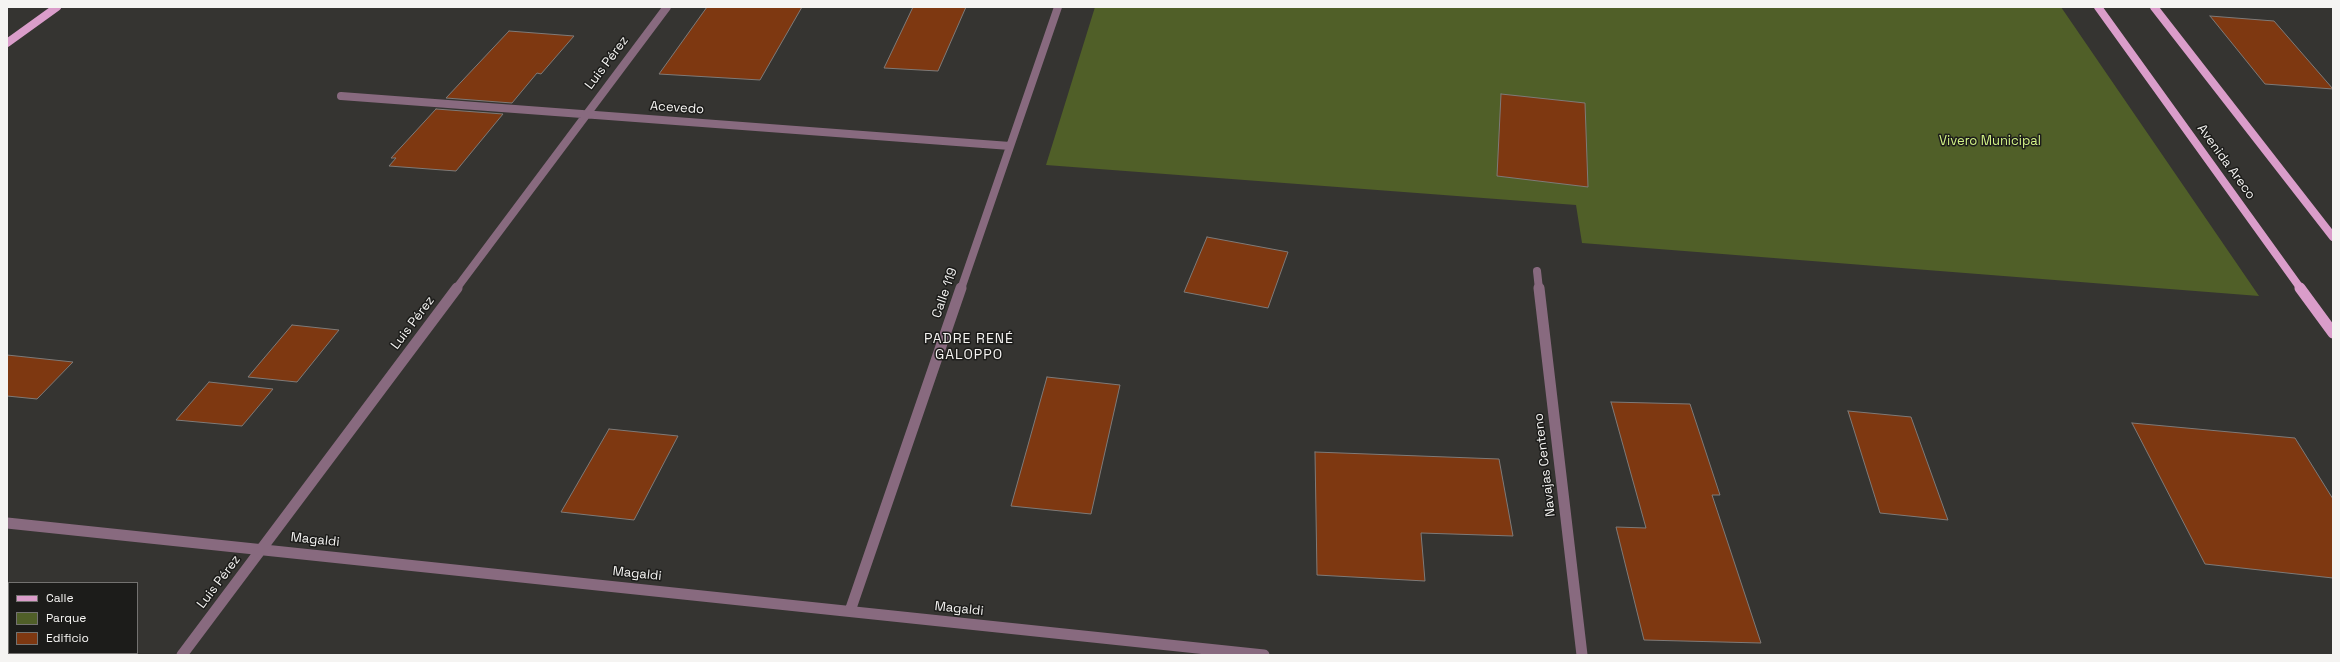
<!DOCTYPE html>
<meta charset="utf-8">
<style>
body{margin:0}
#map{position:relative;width:2340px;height:662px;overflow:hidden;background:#353431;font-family:"Space Grotesk",sans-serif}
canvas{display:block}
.frame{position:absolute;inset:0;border:8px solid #f5f4f2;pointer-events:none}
.legend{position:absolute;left:8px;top:582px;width:130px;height:72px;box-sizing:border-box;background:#1c1c1a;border:1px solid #737270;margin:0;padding:5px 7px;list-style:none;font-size:12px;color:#f5f4f2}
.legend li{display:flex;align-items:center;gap:8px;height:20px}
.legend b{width:20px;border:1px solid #737270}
</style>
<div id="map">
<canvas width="2340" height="662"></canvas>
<div class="frame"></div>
<ul class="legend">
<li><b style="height:5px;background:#da9dca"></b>Calle</li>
<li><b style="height:11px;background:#505f28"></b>Parque</li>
<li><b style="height:11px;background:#7e3811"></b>Edificio</li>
</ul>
</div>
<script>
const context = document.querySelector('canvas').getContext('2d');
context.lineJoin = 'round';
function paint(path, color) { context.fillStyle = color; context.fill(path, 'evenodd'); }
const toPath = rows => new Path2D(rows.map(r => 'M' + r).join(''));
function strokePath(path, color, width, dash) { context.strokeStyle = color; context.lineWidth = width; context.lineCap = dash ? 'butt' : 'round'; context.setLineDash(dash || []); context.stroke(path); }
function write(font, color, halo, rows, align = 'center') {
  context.font = font + ' "Space Grotesk",sans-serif'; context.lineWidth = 3; context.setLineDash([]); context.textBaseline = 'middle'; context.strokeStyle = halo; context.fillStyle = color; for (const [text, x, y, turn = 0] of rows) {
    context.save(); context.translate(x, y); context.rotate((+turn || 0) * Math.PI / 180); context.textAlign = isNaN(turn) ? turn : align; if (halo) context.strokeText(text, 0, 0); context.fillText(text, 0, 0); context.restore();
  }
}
const green = toPath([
 [1095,7,2061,7,2259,296,1582,243,1576,205,1046,165]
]);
const building = toPath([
 [707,7,802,7,760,80,659,74,707,7],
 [913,7,966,7,938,71,884,68,913,7],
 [2210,16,2274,21,2333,89,2265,84,2210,16],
 [509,31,574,36,541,74,537,73,512,103,446,98,509,31],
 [1501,94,1585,103,1588,187,1497,176,1501,94],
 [436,109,503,114,456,171,389,166,396,158,391,158,436,109],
 [1207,237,1288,252,1268,308,1184,292,1207,237],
 [292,325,339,330,297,382,248,377,292,325],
 [7,355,73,362,37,399,7,396,7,355],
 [1047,377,1120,385,1091,514,1011,506,1047,377],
 [209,382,273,389,242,426,176,420,209,382],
 [1611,402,1690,404,1720,495,1712,495,1761,643,1644,640,1616,527,1646,528,1611,402],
 [1848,411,1911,417,1948,520,1880,513,1848,411],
 [2132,423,2295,438,2333,499,2333,578,2205,564,2132,423],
 [609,429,678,436,634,520,561,512,609,429],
 [1315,452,1499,459,1513,536,1421,533,1425,581,1317,575,1315,452]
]);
const minorFar1 = toPath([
 [341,96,1010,146],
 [1537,271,1539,289],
 [456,289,667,7],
 [961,289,1058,7]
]);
const minor = toPath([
 [1539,288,1582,655],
 [7,523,1264,655],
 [850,611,961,288],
 [182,655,457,288]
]);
const majorFar1 = toPath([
 [2098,7,2301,289],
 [2154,7,2333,237],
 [7,43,57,7]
]);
const major = toPath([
 [2300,288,2333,333]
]);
const streetNames = [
 ["Luis Pérez",607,63,-53],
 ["Acevedo",677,108,4],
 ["Avenida Areco",2226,162,54],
 ["Calle 119",945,293,-71],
 ["Luis Pérez",413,323,-53],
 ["Navajas Centeno",1545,465,-97],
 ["Magaldi",315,540,6],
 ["Magaldi",637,574,6],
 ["Luis Pérez",219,582,-53],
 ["Magaldi",959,609,6]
];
const parkNames = [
 ["Vivero Municipal",1990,141]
];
const neighbourhoodNames = [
 ["PADRE RENÉ",969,339],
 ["GALOPPO",969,355]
];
paint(green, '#505f28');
paint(building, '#7e3811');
strokePath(building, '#7e7a78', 1);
strokePath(minorFar1, '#886a7f', 8);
strokePath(minor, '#886a7f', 11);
strokePath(majorFar1, '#da9dca', 8);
strokePath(major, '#da9dca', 11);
write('13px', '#f5f4f2', '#1c1c1a', streetNames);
write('13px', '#d4f487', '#1c1c1a', parkNames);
context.letterSpacing = '1px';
write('14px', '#f5f4f2', '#1c1c1a', neighbourhoodNames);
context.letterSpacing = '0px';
</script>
